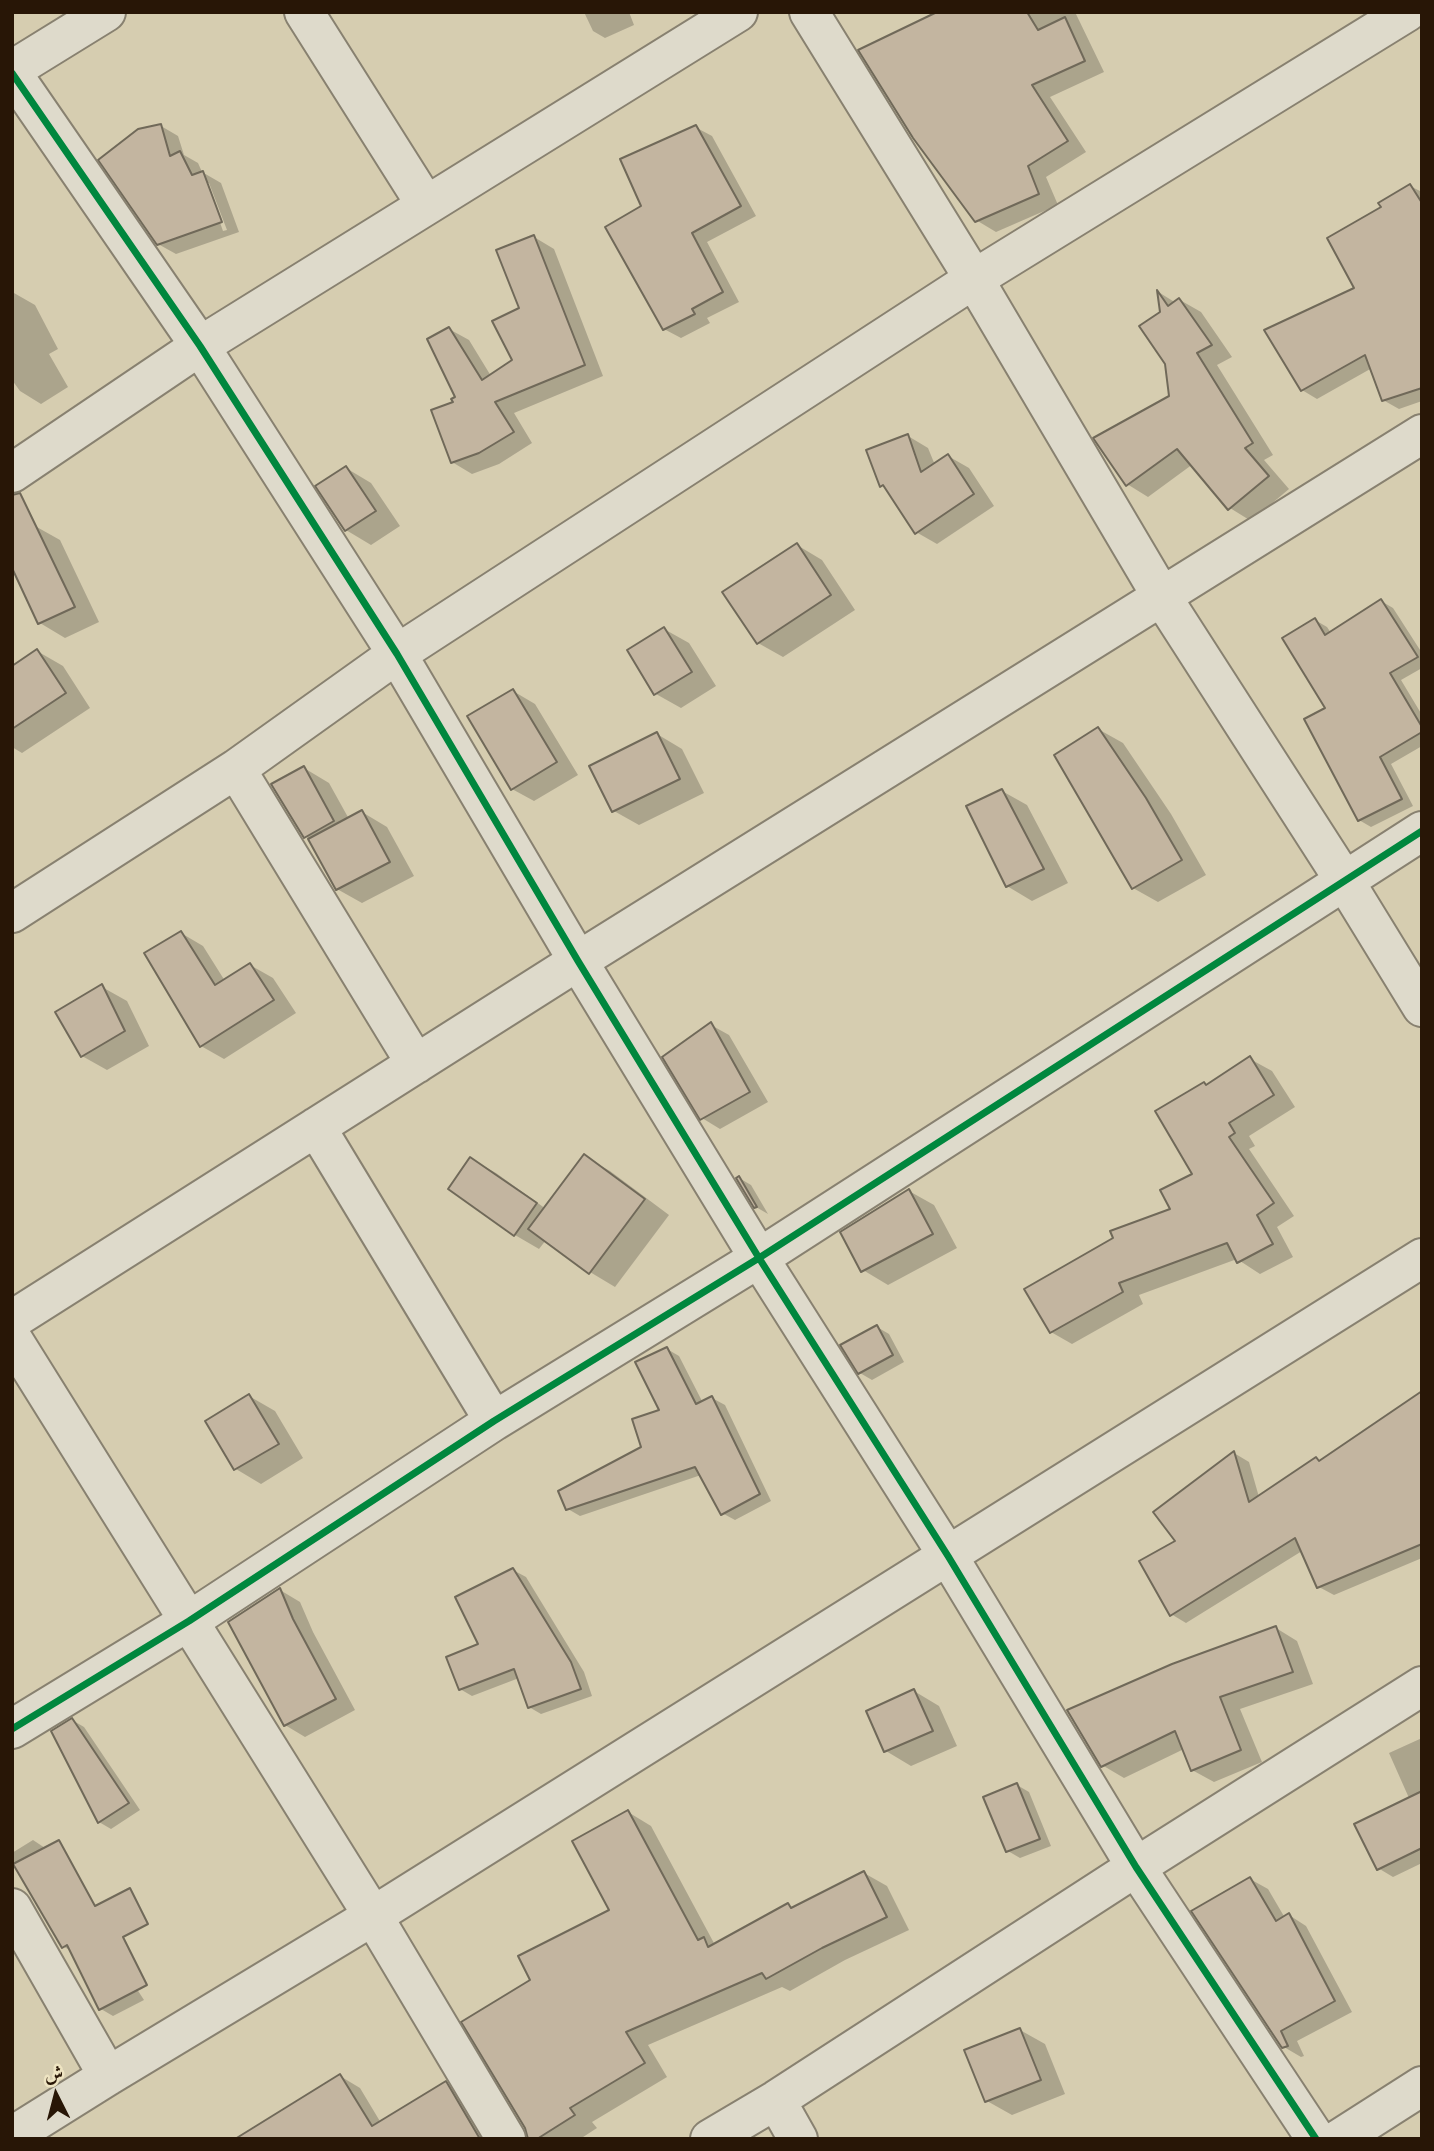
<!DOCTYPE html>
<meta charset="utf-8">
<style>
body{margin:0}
#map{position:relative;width:1434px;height:2151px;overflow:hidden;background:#d6cdb0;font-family:"Libre Caslon Text",Amiri,serif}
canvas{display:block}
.frame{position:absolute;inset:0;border:14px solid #281606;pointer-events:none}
.north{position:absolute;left:21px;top:2060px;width:70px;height:70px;-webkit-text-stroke:5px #eee4c2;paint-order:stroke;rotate:354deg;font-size:19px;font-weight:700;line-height:28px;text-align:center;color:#281606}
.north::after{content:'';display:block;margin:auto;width:24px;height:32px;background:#281606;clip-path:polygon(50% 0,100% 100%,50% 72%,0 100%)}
</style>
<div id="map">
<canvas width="1434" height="2151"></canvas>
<div class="frame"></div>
<div class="north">ش</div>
</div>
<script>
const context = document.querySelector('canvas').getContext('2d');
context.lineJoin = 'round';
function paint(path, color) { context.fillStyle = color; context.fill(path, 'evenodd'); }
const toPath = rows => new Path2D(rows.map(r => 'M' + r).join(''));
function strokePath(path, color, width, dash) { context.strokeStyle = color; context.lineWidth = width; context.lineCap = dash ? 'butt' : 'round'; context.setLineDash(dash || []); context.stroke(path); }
const shadow = toPath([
 [584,12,629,12,634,25,605,38,593,31],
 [941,12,1075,12,1104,72,1050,97,1086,152,1046,177,1058,205,996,232,976,220],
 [161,126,178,136,184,155,198,163,202,172,221,183,239,232,176,254,158,244],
 [206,183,209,183,227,230,223,231],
 [695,127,712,136,756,216,707,242,739,302,707,318,710,323,681,338,664,329,644,207],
 [1410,186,1422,192,1422,401,1399,409,1383,400,1372,368,1317,399,1302,390,1356,288,1383,208],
 [534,237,554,249,603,376,514,413,532,443,499,464,472,474,452,462,457,397,449,329,469,340,491,376,515,361],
 [14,293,35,305,58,349,49,354,68,387,41,404,20,391,12,380,12,294],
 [1160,293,1176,303,1180,300,1201,312,1232,357,1217,365,1273,455,1264,460,1289,489,1251,521,1230,508,1193,464,1148,497,1127,484,1171,397],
 [908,436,928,448,935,465,948,456,969,468,994,506,937,544,916,532,888,489,881,485],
 [346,468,371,483,400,526,371,545,346,530],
 [35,526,60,540,99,622,65,638,40,623],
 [797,545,822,560,855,610,783,657,758,643],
 [1381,601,1393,608,1422,653,1422,668,1401,680,1422,715,1422,746,1391,764,1413,806,1371,827,1359,820,1328,709,1315,620,1327,627,1331,633],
 [664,629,689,643,716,686,681,708,656,694],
 [37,651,63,666,90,708,22,753,12,747,12,668],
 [513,691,535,704,578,775,534,801,512,789],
 [1098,729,1123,743,1171,814,1206,875,1158,902,1133,888],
 [657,734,682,749,704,793,639,825,614,811],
 [304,768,329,783,349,819,362,812,387,827,414,876,362,903,337,889,311,840,305,836],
 [1002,791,1027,805,1068,883,1032,901,1007,886],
 [181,933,203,946,225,981,250,965,273,978,296,1013,224,1059,201,1046],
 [102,987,127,1001,149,1046,107,1070,82,1056],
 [711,1025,729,1035,768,1102,720,1129,702,1118],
 [1250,1059,1272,1071,1295,1107,1249,1136,1255,1146,1249,1149,1294,1216,1277,1227,1293,1257,1260,1274,1237,1259,1139,1295,1143,1304,1072,1344,1051,1332,1172,1210,1195,1175,1208,1086],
 [585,1157,610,1171,669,1215,615,1287,590,1272,546,1240,539,1249,515,1235,471,1159,496,1173,546,1209],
 [739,1178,751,1185,768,1214,756,1207],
 [909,1191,934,1205,957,1248,888,1285,863,1270],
 [877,1327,889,1334,904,1362,872,1380,860,1373],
 [667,1349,679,1356,703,1403,712,1398,725,1405,771,1501,735,1520,722,1513,701,1475,580,1516,568,1509,643,1448,662,1411],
 [249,1396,275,1411,303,1458,261,1484,236,1469],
 [1234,1453,1249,1462,1259,1497,1316,1459,1321,1462,1422,1477,1422,1558,1334,1595,1319,1587,1302,1551,1186,1623,1171,1614,1178,1541],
 [513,1570,526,1577,584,1672,592,1696,541,1714,529,1707,519,1678,472,1696,460,1689],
 [280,1590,300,1602,313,1632,355,1710,305,1737,285,1725],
 [1276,1628,1297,1641,1313,1684,1240,1709,1262,1762,1214,1782,1192,1770,1184,1749,1124,1778,1102,1765],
 [914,1691,939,1706,957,1746,911,1766,886,1751],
 [72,1720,84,1727,140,1810,111,1829,99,1822],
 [1422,1738,1422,1863,1393,1877,1378,1868,1409,1798,1389,1753],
 [1017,1785,1029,1792,1051,1846,1020,1858,1008,1851],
 [628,1812,651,1826,715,1945,788,1905,794,1908,864,1873,887,1886,909,1930,845,1960,790,1991,782,1987,648,2045,667,2077,592,2122,597,2128,580,2139,529,2139,533,1981,611,1910],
 [33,1840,45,1848,144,2000,113,2016,101,2009,72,1951,64,1947,12,1863,12,1853],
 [1250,1879,1268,1889,1285,1918,1289,1915,1306,1926,1352,2012,1297,2041,1304,2056,1301,2057,1284,2047],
 [1020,2030,1045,2044,1065,2094,1012,2115,987,2101],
 [340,2076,360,2088,381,2123,446,2083,466,2094,492,2139,237,2139]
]);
const building = toPath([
 [937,12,1027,12,1038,30,1065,17,1085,61,1032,85,1068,141,1028,166,1039,194,975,222,913,138,858,50,937,12],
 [161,124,170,156,180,151,192,175,203,171,222,222,157,245,98,160,138,129,161,124],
 [696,125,741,206,692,233,723,292,692,309,695,314,663,330,605,227,641,206,620,159,696,125],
 [1410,184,1422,203,1422,388,1382,401,1365,355,1301,391,1264,330,1354,288,1327,238,1381,207,1378,203,1410,184],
 [534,235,585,365,495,402,514,432,479,453,451,463,431,410,453,402,451,399,455,397,427,339,449,327,482,380,512,360,492,321,519,308,496,250,534,235],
 [1157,290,1168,306,1179,298,1212,345,1197,353,1253,443,1245,448,1269,476,1228,510,1177,449,1126,486,1093,438,1169,396,1165,364,1139,326,1160,312,1157,290],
 [908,434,921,472,948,454,974,494,915,534,883,485,880,487,866,450,908,434],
 [346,466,376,511,345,531,315,486,346,466],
 [20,493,75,607,38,624,12,568,12,495,20,493],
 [797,543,831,595,757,644,722,592,797,543],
 [1381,599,1418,657,1390,673,1422,727,1422,732,1380,757,1402,799,1358,821,1304,719,1325,708,1282,638,1315,618,1325,635,1381,599],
 [664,627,692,672,654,695,627,650,664,627],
 [37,649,66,693,12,729,12,666,37,649],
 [513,689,557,762,511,790,467,716,513,689],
 [1098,727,1146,798,1182,860,1132,889,1054,755,1098,727],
 [657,732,680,779,612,812,589,766,657,732],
 [304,766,334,821,304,838,271,784,304,766],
 [1002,789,1044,869,1006,887,966,806,1002,789],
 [362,810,390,862,336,890,308,839,362,810],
 [181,931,215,985,250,963,274,1000,200,1047,144,953,181,931],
 [102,984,125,1031,81,1057,55,1012,102,984],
 [711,1022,750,1092,700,1120,662,1057,711,1022],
 [1250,1056,1274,1095,1229,1123,1235,1133,1229,1137,1274,1203,1257,1215,1273,1244,1237,1263,1227,1243,1119,1283,1123,1292,1050,1333,1024,1289,1113,1238,1110,1231,1170,1209,1160,1190,1192,1174,1155,1111,1204,1082,1206,1085,1250,1056],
 [584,1154,645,1199,589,1274,528,1229,584,1154],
 [470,1157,537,1203,514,1236,448,1189,470,1157],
 [739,1176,757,1207,754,1208,736,1178,739,1176],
 [909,1189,933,1234,861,1272,840,1232,909,1189],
 [877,1325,893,1355,858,1374,840,1345,877,1325],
 [667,1347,696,1404,712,1396,760,1494,721,1515,695,1467,566,1510,558,1491,641,1447,632,1419,659,1410,635,1362,667,1347],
 [1422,1391,1422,1544,1317,1588,1295,1538,1170,1616,1139,1561,1175,1541,1153,1512,1234,1451,1249,1502,1316,1457,1319,1461,1422,1391],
 [249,1394,279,1444,234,1470,205,1421,249,1394],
 [513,1568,571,1662,581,1689,528,1708,514,1669,459,1690,446,1657,478,1644,455,1597,513,1568],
 [280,1588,293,1619,336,1699,284,1726,228,1622,280,1588],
 [1276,1626,1293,1672,1220,1697,1241,1750,1191,1771,1175,1731,1101,1767,1067,1710,1172,1664,1276,1626],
 [914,1689,933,1731,884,1752,866,1711,914,1689],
 [72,1718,129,1803,98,1823,51,1731,72,1718],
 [1017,1783,1040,1839,1006,1852,983,1797,1017,1783],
 [1422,1791,1422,1848,1377,1870,1354,1824,1422,1791],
 [628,1810,698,1940,704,1937,708,1947,788,1903,791,1908,864,1871,887,1917,822,1948,766,1979,762,1973,626,2032,645,2063,570,2108,575,2115,537,2139,528,2139,525,2128,461,2022,530,1980,518,1956,609,1910,572,1841,628,1810],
 [59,1840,95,1906,130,1888,148,1924,123,1937,147,1985,99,2010,67,1945,62,1948,13,1864,59,1840],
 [1250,1877,1276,1921,1289,1913,1335,2001,1281,2031,1288,2046,1282,2048,1191,1911,1250,1877],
 [1020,2028,1041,2080,985,2102,964,2050,1020,2028],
 [340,2074,372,2126,446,2081,480,2139,235,2139,340,2074]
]);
const minor = toPath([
 [304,12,426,205],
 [809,12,974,279,1162,597,1344,880,1422,1007],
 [12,70,106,12],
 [12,73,200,346,397,654,578,961,759,1258,948,1556,1136,1867,1316,2139],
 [12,473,200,346,738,12],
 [236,769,416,1064],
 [12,913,236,769,397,654,974,279,1407,12],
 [316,1127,494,1421],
 [12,1320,578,961,1422,434],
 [12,1338,373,1916,506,2139],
 [12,1729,189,1621,494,1421,759,1258,1422,831],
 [12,1908,108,2076],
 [776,2100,798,2139],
 [12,2136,108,2076,373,1916,1422,1258],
 [710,2139,776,2100,1136,1867,1422,1686],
 [1339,2139,1422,2086]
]);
const cycleway = toPath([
 [12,73,200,346,397,654,578,961,759,1258,948,1556,1136,1867,1316,2139],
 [12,1729,189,1621,494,1421,759,1258,1422,831]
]);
paint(shadow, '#0003');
paint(building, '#c3b5a0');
strokePath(building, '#706959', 2);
strokePath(minor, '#888170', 42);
strokePath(minor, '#dedacb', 38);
strokePath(cycleway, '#00873e', 7);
</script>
